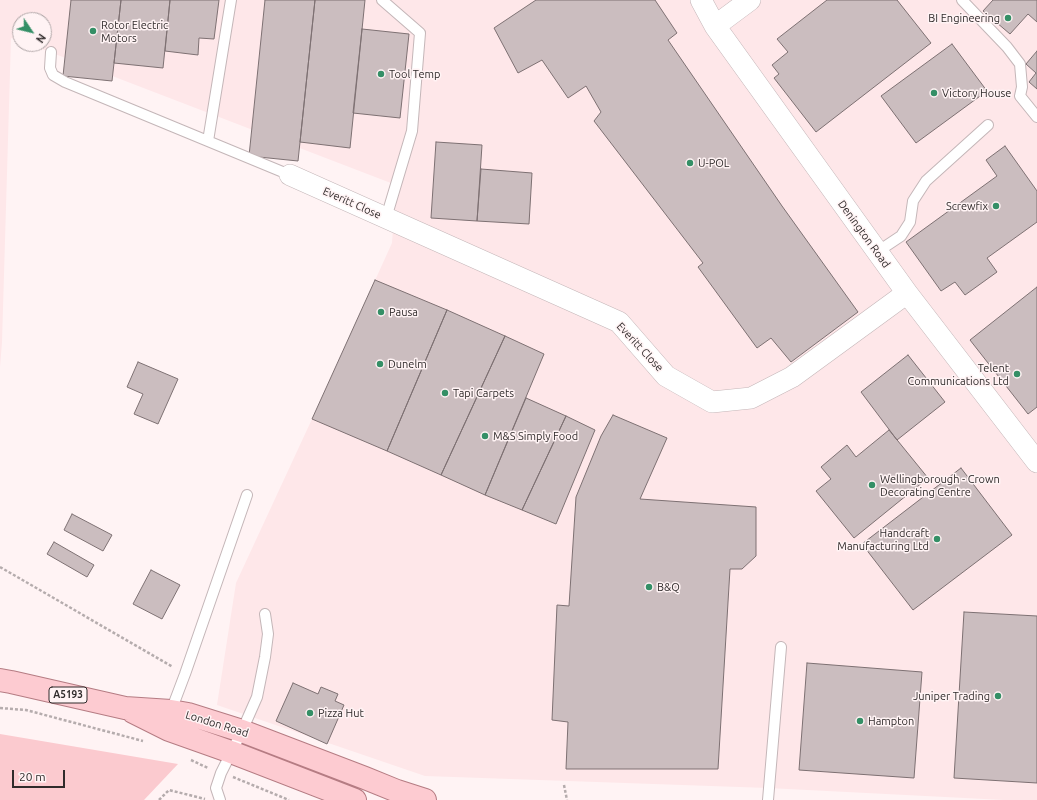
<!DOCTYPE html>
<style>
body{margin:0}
#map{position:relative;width:1037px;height:800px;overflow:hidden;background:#fff3f4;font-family:Ubuntu,sans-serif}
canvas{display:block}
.north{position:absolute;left:12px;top:12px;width:40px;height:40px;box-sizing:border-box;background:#fff3f4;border:1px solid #aca3a4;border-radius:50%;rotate:125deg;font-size:11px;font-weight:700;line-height:16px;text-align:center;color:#302b2b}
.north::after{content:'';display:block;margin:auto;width:14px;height:18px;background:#348f66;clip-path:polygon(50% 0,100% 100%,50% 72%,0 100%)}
.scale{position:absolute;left:12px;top:770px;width:53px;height:18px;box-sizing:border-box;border:2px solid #302b2b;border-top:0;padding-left:5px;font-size:12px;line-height:14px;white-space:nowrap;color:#302b2b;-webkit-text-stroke:3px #fff3f4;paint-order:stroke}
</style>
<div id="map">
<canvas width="1037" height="800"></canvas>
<div class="north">N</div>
<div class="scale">20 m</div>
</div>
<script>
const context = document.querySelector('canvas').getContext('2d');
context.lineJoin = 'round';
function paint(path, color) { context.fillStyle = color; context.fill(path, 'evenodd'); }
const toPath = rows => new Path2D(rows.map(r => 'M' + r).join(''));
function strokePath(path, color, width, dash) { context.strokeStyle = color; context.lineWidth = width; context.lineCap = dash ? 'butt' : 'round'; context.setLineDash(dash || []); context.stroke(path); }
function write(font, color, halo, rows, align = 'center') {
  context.font = font + ' Ubuntu,sans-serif'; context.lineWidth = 3; context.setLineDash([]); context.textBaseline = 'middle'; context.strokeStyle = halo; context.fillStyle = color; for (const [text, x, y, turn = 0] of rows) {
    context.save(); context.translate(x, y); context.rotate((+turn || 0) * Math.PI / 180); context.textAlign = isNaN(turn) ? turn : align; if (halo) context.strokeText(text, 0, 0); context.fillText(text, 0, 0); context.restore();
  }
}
const built = toPath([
 [0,0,1037,0,1037,800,1004,800,768,788,425,776,217,705,236,583,312,419,392,243,396,185,29,44,44,44,44,20,20,20,20,41,11,38,2,342,0,367]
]);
const green = toPath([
 [0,734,178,764,144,800,0,800]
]);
const building = toPath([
 [71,0,121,0,112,81,63,76,71,0],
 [121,0,170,0,163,68,114,63,121,0],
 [170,0,219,0,214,39,199,38,198,55,165,51,170,0],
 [265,0,315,0,298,161,249,156,265,0],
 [315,0,365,0,350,148,300,142,315,0],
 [536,0,655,0,677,33,668,40,782,206,858,312,791,362,771,338,757,348,698,267,703,263,594,121,601,112,586,86,568,98,542,60,518,73,494,28,536,0],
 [827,0,897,0,931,43,816,132,774,78,779,74,772,65,788,52,777,39,827,0],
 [993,0,1037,0,1037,22,1028,14,1010,34,983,11,993,0],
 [362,29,409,34,400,118,353,113,362,29],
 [952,44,987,91,916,143,881,96,952,44],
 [1037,51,1037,89,1029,82,1036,73,1026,64,1037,51],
 [436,142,482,145,477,221,431,218,436,142],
 [1005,146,1037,191,1037,222,987,258,997,272,965,295,955,282,941,291,906,242,997,176,986,160,1005,146],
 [481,169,532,173,529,224,477,221,481,169],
 [375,280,447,310,387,451,312,419,375,280],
 [1037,287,1037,407,1028,414,970,340,1037,287],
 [447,310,505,336,441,475,387,451,447,310],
 [505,336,544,354,485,495,441,475,505,336],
 [908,355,945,402,897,440,861,392,908,355],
 [138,362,178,379,158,424,134,414,143,394,127,387,138,362],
 [526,398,566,416,522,510,485,495,526,398],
 [613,415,667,438,640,499,756,507,756,556,742,569,730,569,718,769,566,769,568,722,552,720,557,605,569,606,576,497,601,436,613,415],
 [566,416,595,430,556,524,522,510,566,416],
 [889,430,928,478,854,538,816,491,831,479,821,467,847,445,856,457,889,430],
 [961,468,1012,535,913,610,862,544,961,468],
 [72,514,112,535,103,551,64,530,72,514],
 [54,542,94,565,87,577,47,554,54,542],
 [151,570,180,585,162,619,133,604,151,570],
 [964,612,1037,616,1037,783,954,778,964,612],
 [807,663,922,672,914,778,799,770,807,663],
 [293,683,318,694,321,687,338,694,335,701,344,705,327,744,276,721,293,683]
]);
const path = toPath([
 [0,567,173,667],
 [0,708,26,710,143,741],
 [191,760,208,768],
 [233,777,289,800],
 [564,785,567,800],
 [159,800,169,790,205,799]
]);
const lane = toPath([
 [382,0,420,33,412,131,386,218],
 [962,0,1007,47,1020,64,1022,87,1020,96,1037,117],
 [51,52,50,68,53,75,65,82,290,175],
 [208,141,231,0],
 [877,252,901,236,910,222,913,201,926,181,988,125],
 [171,711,185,674,247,495],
 [220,800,216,788,221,773,242,731,257,697,265,657,268,634,265,614],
 [768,800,781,647]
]);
const street = toPath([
 [701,0,715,26,907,293,1037,462],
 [715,26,750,0],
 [290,175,619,322,666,376,712,402,751,398,792,377,907,293]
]);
const primary = toPath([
 [0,680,11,682,125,708,171,711,188,714,242,731,365,778,397,791,425,800],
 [133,712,169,730,231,752,355,800]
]);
const markers = [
 [1008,18,4,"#348f66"],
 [93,31,4,"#348f66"],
 [381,74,4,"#348f66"],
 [934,93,4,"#348f66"],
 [690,163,4,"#348f66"],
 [996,206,4,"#348f66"],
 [381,312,4,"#348f66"],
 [380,364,4,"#348f66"],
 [1017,374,4,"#348f66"],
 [445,393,4,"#348f66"],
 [485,436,4,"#348f66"],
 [872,485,4,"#348f66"],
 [937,539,4,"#348f66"],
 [649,587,4,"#348f66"],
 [998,696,4,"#348f66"],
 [310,713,4,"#348f66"],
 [860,721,4,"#348f66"]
];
const shields = [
 [68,695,38]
];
const shieldNames = [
 ["A5193",68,695]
];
const poiNames = [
 ["BI Engineering",1000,18,"right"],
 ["Rotor Electric",101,25],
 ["Motors",101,38],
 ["Tool Temp",389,74],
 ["Victory House",942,93],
 ["U-POL",698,163],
 ["Screwfix",988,206,"right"],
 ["Pausa",389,312],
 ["Dunelm",388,364],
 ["Telent",1009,368,"right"],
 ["Communications Ltd",1009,381,"right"],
 ["Tapi Carpets",453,393],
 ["M&S Simply Food",493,436],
 ["Wellingborough - Crown",880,479],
 ["Decorating Centre",880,492],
 ["Handcraft",929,533,"right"],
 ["Manufacturing Ltd",929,546,"right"],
 ["B&Q",657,587],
 ["Juniper Trading",990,696,"right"],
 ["Pizza Hut",318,713],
 ["Hampton",868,721]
];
const streetNames = [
 ["Everitt Close",352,203,24],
 ["Denington Road",864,234,54],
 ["Everitt Close",640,347,47],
 ["London Road",217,724,17]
];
paint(built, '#fee7e9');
paint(green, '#fbcacf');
paint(building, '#cbbdbf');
strokePath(building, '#7e7173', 1);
strokePath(lane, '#c4b6b8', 12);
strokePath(street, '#c4b6b8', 22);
strokePath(primary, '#b57c83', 24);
strokePath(path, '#b5acad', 2.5, [3, 2]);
strokePath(lane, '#fff', 10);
strokePath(street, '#fff', 21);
strokePath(primary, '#fdcbd1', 22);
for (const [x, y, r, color] of markers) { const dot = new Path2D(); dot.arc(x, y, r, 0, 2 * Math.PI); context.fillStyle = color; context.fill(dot); strokePath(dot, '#fff3f4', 1.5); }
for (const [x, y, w] of shields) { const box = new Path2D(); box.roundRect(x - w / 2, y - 8, w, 16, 3); context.fillStyle = '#fff3f4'; context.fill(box); strokePath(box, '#302b2b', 1); }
write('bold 10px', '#302b2b', null, shieldNames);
write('11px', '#302b2b', '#fff3f4', poiNames, 'left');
write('11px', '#302b2b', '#fff3f4', streetNames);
</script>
